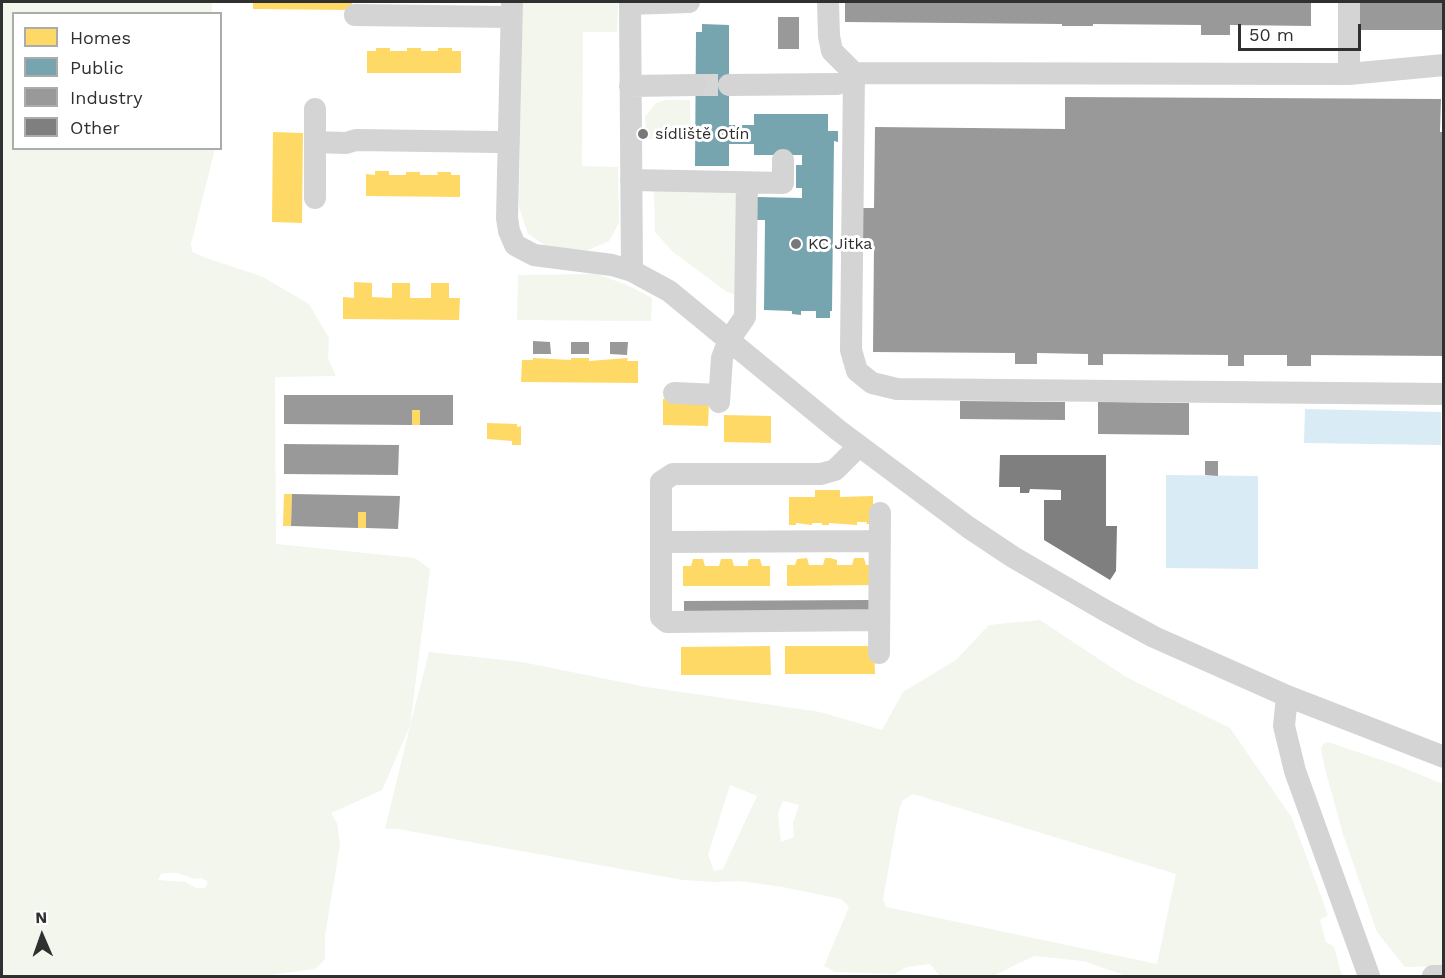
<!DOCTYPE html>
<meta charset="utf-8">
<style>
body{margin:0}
#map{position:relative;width:1445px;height:978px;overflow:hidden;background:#fff;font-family:"Work Sans",sans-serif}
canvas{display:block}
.frame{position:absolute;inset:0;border:3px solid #303030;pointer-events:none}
.legend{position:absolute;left:12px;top:12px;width:210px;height:138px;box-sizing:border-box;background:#fff;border:2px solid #acacac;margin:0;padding:8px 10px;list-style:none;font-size:18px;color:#303030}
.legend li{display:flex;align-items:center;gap:12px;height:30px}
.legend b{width:30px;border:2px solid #acacac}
.north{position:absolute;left:12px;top:906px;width:60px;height:60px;-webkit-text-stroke:4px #fff;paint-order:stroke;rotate:358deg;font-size:16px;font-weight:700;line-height:24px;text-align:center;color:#303030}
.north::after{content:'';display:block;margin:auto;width:21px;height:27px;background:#303030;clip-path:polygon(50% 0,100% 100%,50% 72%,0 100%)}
.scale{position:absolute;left:1238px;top:24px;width:123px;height:27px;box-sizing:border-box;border:3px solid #303030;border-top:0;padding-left:8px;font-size:18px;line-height:21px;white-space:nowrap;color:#303030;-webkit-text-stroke:4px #fff;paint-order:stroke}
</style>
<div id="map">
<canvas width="1445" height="978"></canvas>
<div class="frame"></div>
<ul class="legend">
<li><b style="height:16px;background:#ffd966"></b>Homes</li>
<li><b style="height:16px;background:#76a5af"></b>Public</li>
<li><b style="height:16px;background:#999"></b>Industry</li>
<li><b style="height:16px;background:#7f7f7f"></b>Other</li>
</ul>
<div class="north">N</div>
<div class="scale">50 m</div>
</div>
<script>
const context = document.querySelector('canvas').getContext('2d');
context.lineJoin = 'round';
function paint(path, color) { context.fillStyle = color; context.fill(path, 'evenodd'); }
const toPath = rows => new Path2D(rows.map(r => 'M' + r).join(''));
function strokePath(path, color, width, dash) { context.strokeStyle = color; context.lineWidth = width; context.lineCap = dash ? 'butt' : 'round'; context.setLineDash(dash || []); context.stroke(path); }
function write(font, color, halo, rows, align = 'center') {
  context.font = font + ' "Work Sans",sans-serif'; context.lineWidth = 6; context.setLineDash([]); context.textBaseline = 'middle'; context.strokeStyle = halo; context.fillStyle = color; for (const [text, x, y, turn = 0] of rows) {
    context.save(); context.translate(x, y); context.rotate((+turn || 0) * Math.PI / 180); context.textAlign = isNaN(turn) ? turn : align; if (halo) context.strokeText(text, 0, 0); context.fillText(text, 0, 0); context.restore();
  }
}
const green = toPath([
 [2,2,212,2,212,13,14,14,14,148,215,149,191,244,192,252,209,259,261,276,309,304,329,338,328,359,336,376,275,377,276,544,415,558,430,569,410,726,429,652,522,662,646,687,820,712,882,730,903,692,956,660,989,625,1040,620,1126,677,1230,728,1292,818,1328,915,1320,920,1326,942,1334,947,1342,976,1127,976,1083,961,1034,956,993,976,940,976,930,964,907,967,894,974,835,972,824,966,849,907,841,899,783,887,739,881,714,882,683,880,398,829,385,829,410,726,382,790,331,813,337,823,340,845,325,935,325,958,323,962,315,969,261,976,2,976],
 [730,785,757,796,723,869,714,871,708,855],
 [913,794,1176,874,1157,964,886,907,883,899,899,810,903,800],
 [783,801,799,805,793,823,794,837,781,842,778,813],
 [166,873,178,873,194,879,201,878,207,881,207,885,205,888,196,888,185,882,158,880,161,874],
 [522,2,618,2,617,32,583,32,582,166,618,167,619,223,609,241,588,250,549,248,528,234,519,207],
 [665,100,690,100,691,140,647,139,645,117,656,103],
 [736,188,736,295,727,292,673,252,655,232,654,189],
 [597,274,627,285,652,298,651,321,517,320,518,275],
 [1328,742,1399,766,1443,784,1443,966,1405,967,1377,932,1343,834,1325,769,1321,749,1323,744]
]);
const water = toPath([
 [1305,409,1441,412,1441,445,1304,443],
 [1166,475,1258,476,1258,569,1166,568]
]);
const homes = toPath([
 [253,2,352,2,352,10,253,9],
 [376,48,390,48,390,51,407,51,407,48,421,48,421,51,438,51,438,48,452,48,452,51,461,51,461,73,367,73,367,51,376,51],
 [273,132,303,133,302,223,272,222],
 [375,171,389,171,389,175,406,175,406,172,420,172,420,175,438,175,437,172,451,172,451,175,460,175,460,197,366,196,366,174,375,175],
 [354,282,372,283,372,297,392,298,392,283,410,283,410,298,431,298,431,283,449,283,449,298,460,298,459,320,343,319,343,297,354,298],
 [533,358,571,360,571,358,589,358,589,361,628,358,627,361,638,361,638,383,521,382,522,360,533,360],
 [663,399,709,400,708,426,663,425],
 [412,410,420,410,420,425,412,425],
 [724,415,771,416,771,443,724,442],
 [487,423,517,424,517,427,521,426,521,445,512,445,512,441,487,439],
 [815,490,840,490,840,497,873,496,873,524,866,524,867,522,857,522,857,525,829,523,829,525,822,525,822,523,812,523,812,525,796,523,796,525,789,525,789,497,815,497],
 [284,494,292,494,291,526,283,526],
 [358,512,366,512,366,528,358,528],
 [807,558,809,565,823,565,825,558,830,558,837,560,837,565,852,565,854,558,864,558,866,565,874,565,874,585,787,586,787,565,795,565,797,559],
 [693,559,703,559,705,566,719,566,721,559,732,559,734,566,748,566,748,561,750,559,760,559,762,566,770,566,770,586,683,586,683,566,691,566],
 [770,646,771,675,681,675,681,647],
 [785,646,874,646,875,674,785,674]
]);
const public = toPath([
 [702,24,729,25,729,125,754,125,754,114,828,114,828,131,838,131,838,142,834,141,832,311,830,311,830,318,816,318,816,311,801,311,801,315,792,314,792,311,764,310,765,220,757,220,757,197,802,198,802,188,796,188,796,165,802,165,802,155,754,155,754,144,729,144,729,166,695,166,696,32,702,32]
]);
const industry = toPath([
 [845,2,1311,2,1311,26,1230,25,1230,35,1201,35,1201,25,1093,24,1093,26,1062,26,1062,24,845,22],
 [1357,2,1443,2,1443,30,1357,30],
 [778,17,799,17,799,49,778,49],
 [1065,97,1441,99,1440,132,1443,132,1443,356,1311,355,1311,366,1287,366,1287,355,1244,355,1244,366,1228,366,1228,355,1103,354,1103,365,1088,365,1088,354,1037,353,1037,364,1015,364,1015,353,873,352,874,246,857,246,857,208,874,208,875,127,1065,129],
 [533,341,550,342,551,354,533,354],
 [571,342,589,342,589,354,571,354],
 [610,342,628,342,627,355,610,354],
 [284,395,453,395,453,425,420,425,420,410,412,410,412,425,284,424],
 [960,401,1065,402,1065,420,960,419],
 [1098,402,1189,403,1189,435,1098,434],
 [284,444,399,445,398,475,284,474],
 [1205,461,1218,461,1218,476,1205,475],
 [292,494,400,496,398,529,366,528,366,512,358,512,358,528,291,526],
 [869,600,870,612,684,617,684,601]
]);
const building = toPath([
 [1000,455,1106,455,1106,526,1117,526,1116,571,1110,580,1044,540,1044,500,1061,500,1061,490,1030,489,1029,493,1020,493,1020,487,999,487]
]);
const minorTunnel = toPath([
 [696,85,729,85]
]);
const minor = toPath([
 [512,2,507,218,509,231,515,245,534,255,612,265,632,271,669,291,838,430,968,527,1013,557,1106,611,1154,637,1287,696,1444,757],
 [630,2,632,271],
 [828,2,829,36,832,51,854,73,1349,74,1444,65],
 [1349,2,1349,74],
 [630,4,689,2],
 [355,15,511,17],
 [854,73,851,350,857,371,872,383,897,389,1444,394],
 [729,85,837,84],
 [630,86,696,85],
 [315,142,346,143,356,140,498,142,509,141],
 [631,180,783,183,783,160],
 [315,198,315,109],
 [729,340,745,317,747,183],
 [674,393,719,395],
 [719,402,722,358,725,350,732,342],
 [859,446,835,470,821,474,673,474,661,482,661,617,667,622,879,620],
 [662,542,880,541],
 [879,653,880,513],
 [1287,696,1284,726,1295,771,1369,976],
 [1433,976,1444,976]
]);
const markers = [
 [643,134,6,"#787878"],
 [796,244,6,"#787878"]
];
const poiNames = [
 ["sídliště Otín",655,134],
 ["KC Jitka",808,244]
];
paint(green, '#f2f6ed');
paint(water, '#d9ebf4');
paint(homes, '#ffd966');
paint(public, '#76a5af');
paint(industry, '#999');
paint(building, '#7f7f7f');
strokePath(minorTunnel, '#d6d6d6', 22, [22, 11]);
strokePath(minor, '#d4d4d4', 22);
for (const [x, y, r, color] of markers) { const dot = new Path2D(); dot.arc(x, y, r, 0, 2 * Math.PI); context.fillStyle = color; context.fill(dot); strokePath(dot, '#fff', 2); }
write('16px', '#303030', '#fff', poiNames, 'left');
</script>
